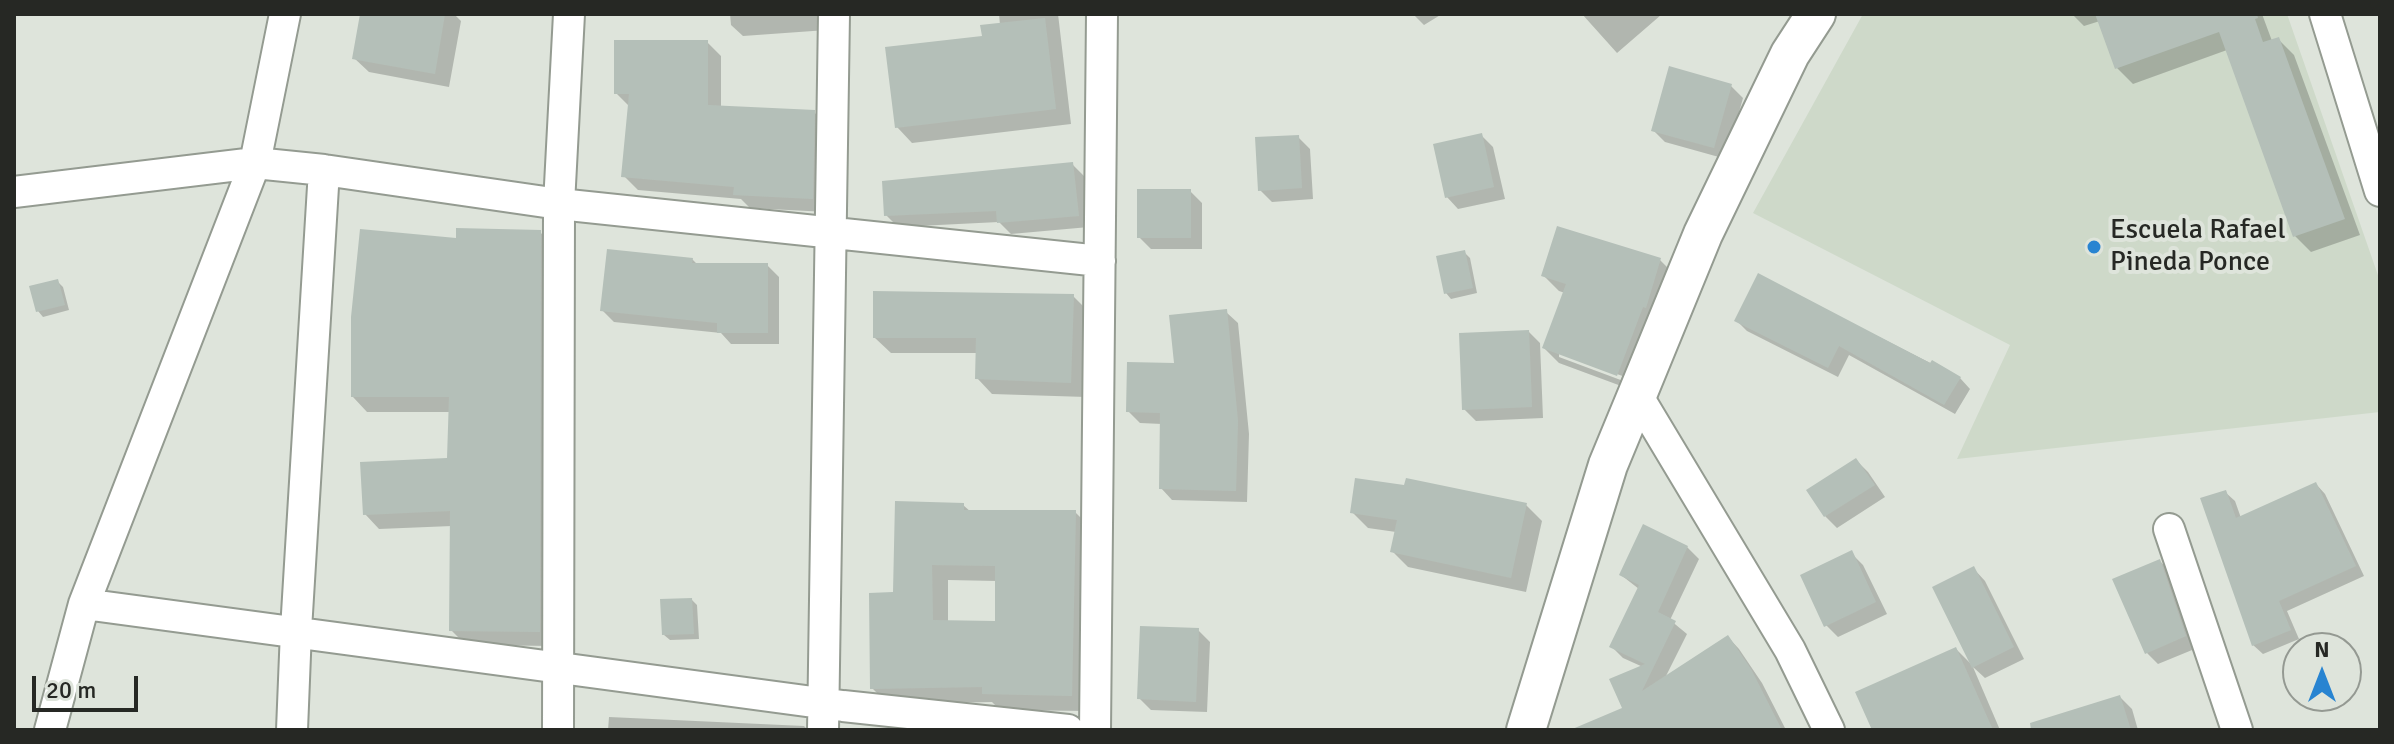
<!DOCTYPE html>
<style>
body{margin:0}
#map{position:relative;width:2394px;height:744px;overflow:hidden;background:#dee4db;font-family:Signika,sans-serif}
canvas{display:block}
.frame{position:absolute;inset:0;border:16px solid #262824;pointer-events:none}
.north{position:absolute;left:2282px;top:632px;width:80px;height:80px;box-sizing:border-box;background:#dee4db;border:2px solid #949992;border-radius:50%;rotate:0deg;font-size:22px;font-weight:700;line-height:32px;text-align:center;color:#262824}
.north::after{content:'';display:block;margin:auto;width:28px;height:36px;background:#2884d1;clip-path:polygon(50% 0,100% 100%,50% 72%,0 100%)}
.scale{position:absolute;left:32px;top:676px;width:106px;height:36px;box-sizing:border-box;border:4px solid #262824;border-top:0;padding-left:10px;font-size:24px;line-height:28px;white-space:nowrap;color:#262824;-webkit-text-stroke:6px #dee4db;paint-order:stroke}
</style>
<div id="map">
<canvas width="2394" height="744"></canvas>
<div class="frame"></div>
<div class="north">N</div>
<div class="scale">20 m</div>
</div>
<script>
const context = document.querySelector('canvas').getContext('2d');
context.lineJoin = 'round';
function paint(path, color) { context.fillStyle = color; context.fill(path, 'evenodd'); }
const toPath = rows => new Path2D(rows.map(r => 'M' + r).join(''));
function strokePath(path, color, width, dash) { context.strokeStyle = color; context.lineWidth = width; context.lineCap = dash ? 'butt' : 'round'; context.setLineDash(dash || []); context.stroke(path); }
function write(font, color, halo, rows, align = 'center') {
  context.font = font + ' Signika,sans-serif'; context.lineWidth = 8; context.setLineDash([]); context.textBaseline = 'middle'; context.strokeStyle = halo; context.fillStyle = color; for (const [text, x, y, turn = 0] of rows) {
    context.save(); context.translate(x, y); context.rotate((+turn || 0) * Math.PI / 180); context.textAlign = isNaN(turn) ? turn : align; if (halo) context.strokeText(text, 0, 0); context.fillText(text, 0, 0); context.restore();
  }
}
const built = toPath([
 [1863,14,2287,14,2380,281,2380,412,1957,459,2010,345,1753,213]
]);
const shadow = toPath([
 [362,14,454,14,461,21,449,87,369,72,354,58],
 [730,14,833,14,827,30,743,36,731,25],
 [999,14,1058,14,1071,124,912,143,897,127,984,38,1000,25],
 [1413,14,1442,14,1424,25],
 [1582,14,1660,14,1661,15,1617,53],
 [2072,14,2262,14,2272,41,2278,39,2294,55,2360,235,2311,252,2295,236,2227,50,2133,84,2117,68,2100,21,2084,26],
 [707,42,721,56,721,107,814,112,828,127,827,212,750,208,741,199,638,190,624,176,630,107,616,93],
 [1731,86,1743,98,1726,159,1665,142,1653,130],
 [1481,135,1493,147,1505,199,1458,209,1447,197],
 [1298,137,1310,149,1313,199,1272,202,1260,190],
 [1073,165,1084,176,1089,227,1011,234,999,222,898,227,886,215],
 [1190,191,1202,203,1202,249,1151,249,1139,237],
 [540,232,555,247,554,646,466,645,451,630,452,526,379,529,365,514,449,460,451,412,367,412,353,397,458,240],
 [1465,253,1470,258,1477,293,1451,299,1446,293],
 [692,259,698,265,767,265,779,277,779,344,731,344,721,333,614,322,602,310],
 [1660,260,1675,275,1632,390,1559,363,1544,348,1565,293,1559,291,1544,276],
 [1559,353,1628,378,1626,382,1559,357],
 [1759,276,1960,378,1970,389,1955,414,1849,355,1838,377,1747,331,1736,320],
 [57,281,63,287,69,310,43,317,38,311],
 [1073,296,1089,312,1086,397,992,394,977,378,977,353,891,353,875,338],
 [1226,312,1238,323,1249,434,1247,502,1172,500,1161,488,1162,424,1140,423,1128,411,1177,365],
 [1529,332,1540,343,1543,418,1476,421,1464,409],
 [1856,460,1868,472,1885,497,1837,528,1825,516],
 [2316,484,2325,494,2364,576,2287,611,2299,639,2263,654,2253,645,2225,492,2235,501,2241,518],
 [963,505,971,512,1075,512,1091,528,1088,711,1000,710,992,702,888,704,872,688,895,594],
 [948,580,997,581,997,623,948,622],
 [1526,505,1542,521,1526,592,1408,567,1392,551,1396,532,1368,528,1352,512],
 [1687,547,1699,559,1670,620,1687,634,1665,678,1728,637,1739,649,1762,683,1786,730,1614,730,1643,667,1623,658,1611,646,1639,589,1621,575],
 [1851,553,1863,565,1887,614,1838,637,1826,625],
 [2160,561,2171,573,2197,648,2158,664,2147,653],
 [1974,569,1985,581,2024,659,1985,678,1973,667,2000,730,1874,730,1956,649,1972,665],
 [692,600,697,605,699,639,670,640,664,635],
 [1198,630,1210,642,1207,712,1151,710,1139,698],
 [2120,697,2132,709,2138,730,2079,730],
 [609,717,804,726,808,730,608,730]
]);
const building = toPath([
 [360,14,445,14,435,74,352,59],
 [2095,14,2257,14,2258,18,2255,19,2263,42,2279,37,2345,219,2293,237,2219,32,2115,69],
 [1045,18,1056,109,895,128,885,47,982,36,980,25],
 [614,40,708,40,708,105,815,110,813,199,733,195,734,187,621,177,629,94,614,94],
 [1669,66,1732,84,1714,148,1651,131],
 [1482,133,1494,187,1445,198,1433,144],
 [1299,135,1302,188,1258,191,1255,137],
 [1073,162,1079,216,997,223,996,211,884,216,882,181],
 [1137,189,1191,189,1191,238,1137,238],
 [1557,226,1661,258,1646,308,1643,307,1617,376,1542,348,1566,284,1541,276],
 [456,228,541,230,540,632,449,631,450,511,363,515,360,462,447,458,449,397,351,397,351,317,360,229,456,238],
 [607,249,693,258,692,263,768,263,768,333,717,333,717,323,600,311],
 [1465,250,1473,288,1444,294,1436,256],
 [1758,273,1930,363,1932,360,1961,377,1944,405,1839,346,1828,368,1734,321],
 [58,279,65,305,36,312,29,286],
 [873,291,1074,294,1071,383,975,379,976,338,873,338],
 [1227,309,1238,421,1236,491,1159,489,1160,413,1126,412,1127,362,1174,363,1169,315],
 [1529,330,1532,407,1462,410,1459,333],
 [1856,458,1875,485,1824,517,1806,490],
 [1355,478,1404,485,1406,478,1527,503,1511,578,1390,552,1397,520,1350,513],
 [2316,482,2356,566,2279,601,2291,630,2252,646,2200,498,2226,490,2236,518],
 [895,501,964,503,964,510,1076,510,1072,696,982,694,982,687,870,689,869,593,893,592],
 [932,565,995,566,995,621,933,620],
 [1643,524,1688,546,1658,612,1676,621,1642,691,1728,635,1751,669,1782,730,1570,730,1622,708,1609,679,1645,664,1609,647,1639,585,1619,575],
 [1852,550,1876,602,1824,627,1800,575],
 [2160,559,2186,636,2145,654,2112,579],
 [1974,566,2014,647,1972,668,1932,587],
 [692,598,694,634,662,635,660,599],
 [1140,626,1199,628,1196,702,1137,699],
 [1956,647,1993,730,1872,730,1855,692],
 [2120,695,2131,730,2031,730,2030,723]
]);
const minor = toPath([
 [2325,14,2380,191],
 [14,192,255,163,324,170,559,204,1100,261],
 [1637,395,1790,650,1829,730],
 [2169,529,2237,730],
 [84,604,843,706,1068,730],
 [50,730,84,604,255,163,285,14],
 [292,730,296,630,324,170],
 [558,730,559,204,569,14],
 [823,730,834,14],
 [1095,730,1102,14]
]);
const tertiary = toPath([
 [1526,730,1608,465,1637,395,1703,234,1790,54,1816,14]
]);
const markers = [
 [2094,247,8,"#2884d1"]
];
const poiNames = [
 ["Escuela Rafael",2110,231],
 ["Pineda Ponce",2110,263]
];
paint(built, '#ced9c9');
paint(shadow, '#0003');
paint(building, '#b4bfb8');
strokePath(minor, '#949b91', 34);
strokePath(tertiary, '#949b91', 42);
strokePath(minor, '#fff', 30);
strokePath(tertiary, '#fff', 38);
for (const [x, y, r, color] of markers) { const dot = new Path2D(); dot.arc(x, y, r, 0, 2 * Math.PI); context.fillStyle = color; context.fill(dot); strokePath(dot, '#dee4db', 3); }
write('28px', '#262824', '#dee4db', poiNames, 'left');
</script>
